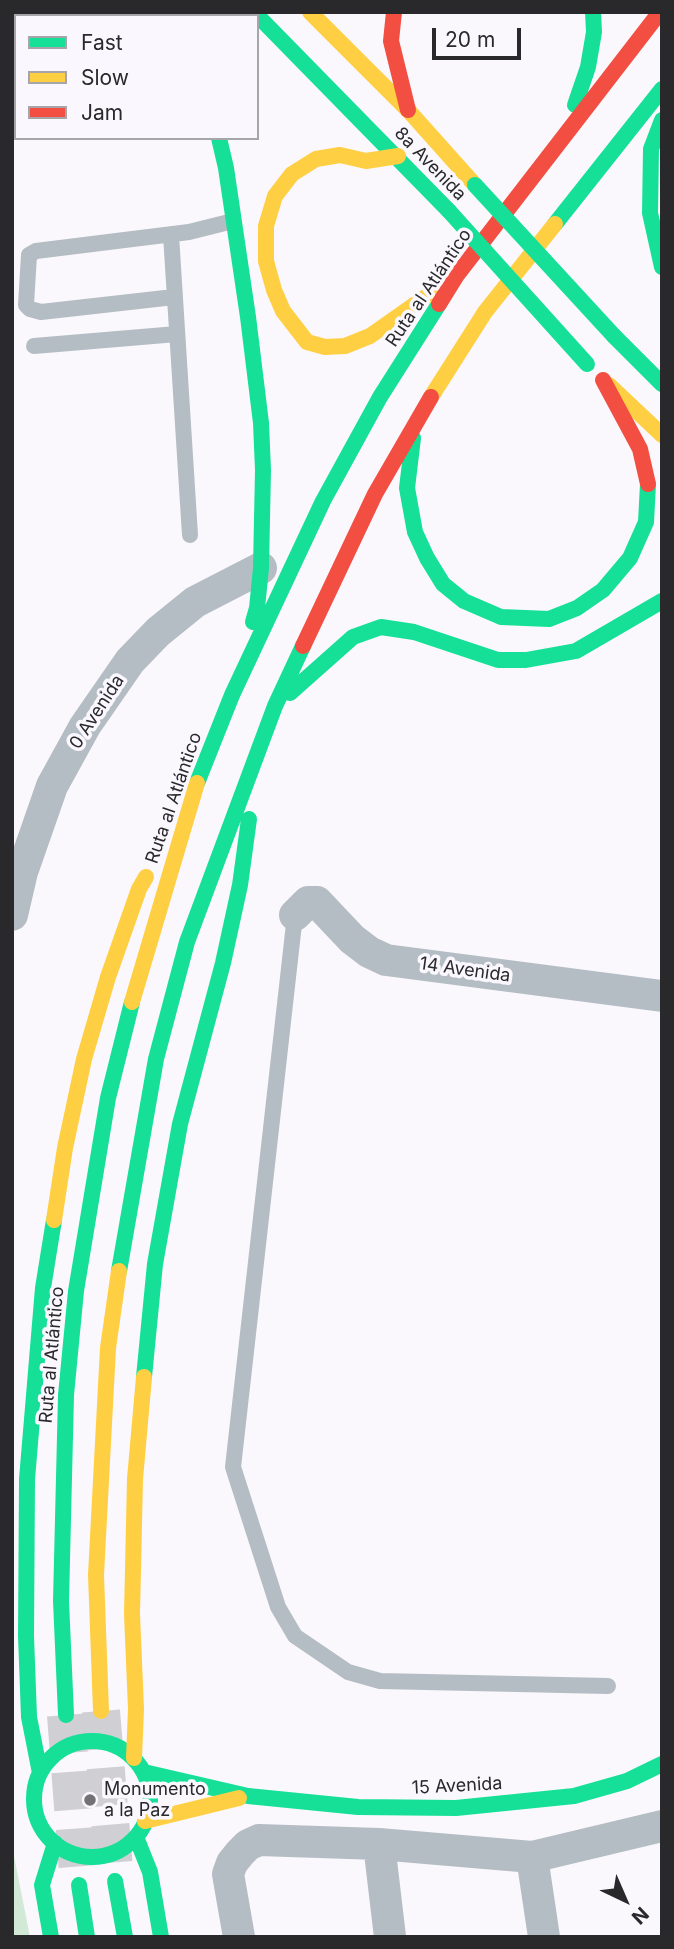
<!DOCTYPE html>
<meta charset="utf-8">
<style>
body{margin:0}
#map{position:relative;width:674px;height:1949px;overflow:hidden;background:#faf8fd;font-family:Inter,sans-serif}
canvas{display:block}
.frame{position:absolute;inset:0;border:14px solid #29292b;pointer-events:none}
.legend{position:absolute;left:14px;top:14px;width:245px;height:126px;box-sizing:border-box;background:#faf7fe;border:2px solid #a6a5aa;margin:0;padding:9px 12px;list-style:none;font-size:21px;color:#29292b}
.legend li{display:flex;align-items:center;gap:14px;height:35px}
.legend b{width:35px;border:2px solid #a6a5aa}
.north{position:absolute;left:590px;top:1865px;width:70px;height:70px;-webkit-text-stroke:5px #faf7fe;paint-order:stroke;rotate:136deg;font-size:19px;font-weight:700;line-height:28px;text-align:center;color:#29292b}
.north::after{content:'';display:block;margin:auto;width:24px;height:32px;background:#29292b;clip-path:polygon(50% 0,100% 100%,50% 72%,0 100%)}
.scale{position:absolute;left:432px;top:28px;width:89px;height:32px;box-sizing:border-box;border:4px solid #29292b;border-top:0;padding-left:9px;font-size:21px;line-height:24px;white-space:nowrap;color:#29292b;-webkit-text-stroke:5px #faf7fe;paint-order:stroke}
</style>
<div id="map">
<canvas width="674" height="1949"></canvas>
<div class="frame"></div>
<ul class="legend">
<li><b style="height:9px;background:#16e098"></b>Fast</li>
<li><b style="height:9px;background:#ffcf43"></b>Slow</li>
<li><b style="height:9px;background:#f24e42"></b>Jam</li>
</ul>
<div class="north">N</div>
<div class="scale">20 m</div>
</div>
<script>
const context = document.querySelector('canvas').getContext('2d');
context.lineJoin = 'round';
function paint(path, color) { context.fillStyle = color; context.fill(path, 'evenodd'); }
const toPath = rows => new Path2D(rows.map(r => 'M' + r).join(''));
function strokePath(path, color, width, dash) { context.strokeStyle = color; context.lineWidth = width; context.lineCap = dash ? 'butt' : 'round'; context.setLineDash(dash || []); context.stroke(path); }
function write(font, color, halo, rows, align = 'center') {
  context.font = font + ' Inter,sans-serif'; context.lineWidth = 7; context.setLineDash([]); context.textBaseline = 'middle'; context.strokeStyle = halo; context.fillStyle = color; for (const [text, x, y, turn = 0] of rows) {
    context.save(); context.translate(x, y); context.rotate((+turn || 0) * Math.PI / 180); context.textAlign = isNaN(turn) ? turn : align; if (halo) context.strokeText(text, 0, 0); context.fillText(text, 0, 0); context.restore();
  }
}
const green = toPath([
 [14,1856,30,1937,12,1937,12,1857]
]);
const highwayTunnel = toPath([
 [101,1711,115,1881],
 [66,1715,79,1885]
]);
const lane = toPath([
 [171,235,190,535],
 [174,297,41,312,30,309,26,305,29,255,36,251,189,232,233,221],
 [34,346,177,334],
 [295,915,233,1467,278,1607,295,1636,348,1672,380,1681,608,1686]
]);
const street = toPath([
 [12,915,22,872,52,786,85,726,130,661,158,632,195,602,261,568],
 [295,915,308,902,317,902,352,939,369,952,386,960,662,996],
 [379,1844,390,1937],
 [532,1857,544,1937],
 [239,1937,228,1874,232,1863,240,1853,248,1845,259,1840,379,1844,532,1857,662,1826]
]);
const fast = toPath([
 [254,12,449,211],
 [575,105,588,67,594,32,593,12],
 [662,120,651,149,650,213,662,267],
 [219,138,226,168,248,317,261,423,263,470,261,568,257,608,253,622],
 [555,224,662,89],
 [614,336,662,384],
 [413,438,407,488,415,532,427,558,443,584,464,601,501,617,549,619,577,608,603,590,630,558,646,522,648,484],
 [290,693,353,637,381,627,414,632,498,660,526,660,576,651,662,601],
 [197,783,232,695,323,501,380,397,439,304],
 [119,1271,156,1059,187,942,275,706,303,646],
 [144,1377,155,1264,180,1124,223,963,240,885,249,819],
 [66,1715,61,1601,66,1395,76,1291,108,1098,132,1002],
 '34 1799a58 58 0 1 1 116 0a58 58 0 1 1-116 0Z',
 [144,1772,248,1796,358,1807,456,1808,574,1796,627,1781,662,1764],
 [40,1773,29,1717,26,1636,27,1479,43,1288,54,1220],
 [136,1837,150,1872,161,1937],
 [115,1881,125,1937],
 [79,1885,87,1937],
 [51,1937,42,1885,55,1843]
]);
const slow = toPath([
 [160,12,162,16],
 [310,12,408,110,475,185],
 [398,156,366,161,340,155,316,159,292,174,275,196,266,226,266,261,274,290,283,311,307,342,325,347,345,346,370,336,441,286],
 [609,385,662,435],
 [431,397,485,312,555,224],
 [132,1002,197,783],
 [54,1220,65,1148,84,1059,108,977,139,889,146,877],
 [101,1711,96,1575,108,1348,119,1271],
 [134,1758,136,1709,132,1614,135,1479,144,1377],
 [145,1821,239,1798]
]);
const jam = toPath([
 [394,12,391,41,408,110],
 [439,304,457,275,660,12],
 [603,380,640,449,648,484],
 [303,646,375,494,431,397]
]);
const fastBridge = toPath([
 [475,185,614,336],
 [449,211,587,364]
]);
const markers = [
 [90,1800,7,"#727174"]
];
const streetNames = [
 ["8a Avenida",430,164,46],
 ["Ruta al Atlántico",429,288,-56],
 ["0 Avenida",97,712,-57],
 ["Ruta al Atlántico",174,798,-71],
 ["14 Avenida",465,970,8],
 ["Ruta al Atlántico",52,1355,-85],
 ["15 Avenida",457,1786,-3]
];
const poiNames = [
 ["Monumento",104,1790],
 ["a la Paz",104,1811]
];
paint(green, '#d2e9d5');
strokePath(highwayTunnel, '#d0cfd3', 38, [38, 19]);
strokePath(lane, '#b4bdc3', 16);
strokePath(street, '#b4bdc3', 32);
strokePath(fast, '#16e098', 16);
strokePath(slow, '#ffcf43', 16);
strokePath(jam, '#f24e42', 16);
strokePath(fastBridge, '#16e098', 16);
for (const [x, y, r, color] of markers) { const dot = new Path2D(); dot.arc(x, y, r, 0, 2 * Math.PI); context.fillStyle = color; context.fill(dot); strokePath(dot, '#faf7fe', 2.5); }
write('18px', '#29292b', '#faf7fe', streetNames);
write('18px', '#29292b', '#faf7fe', poiNames, 'left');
</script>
